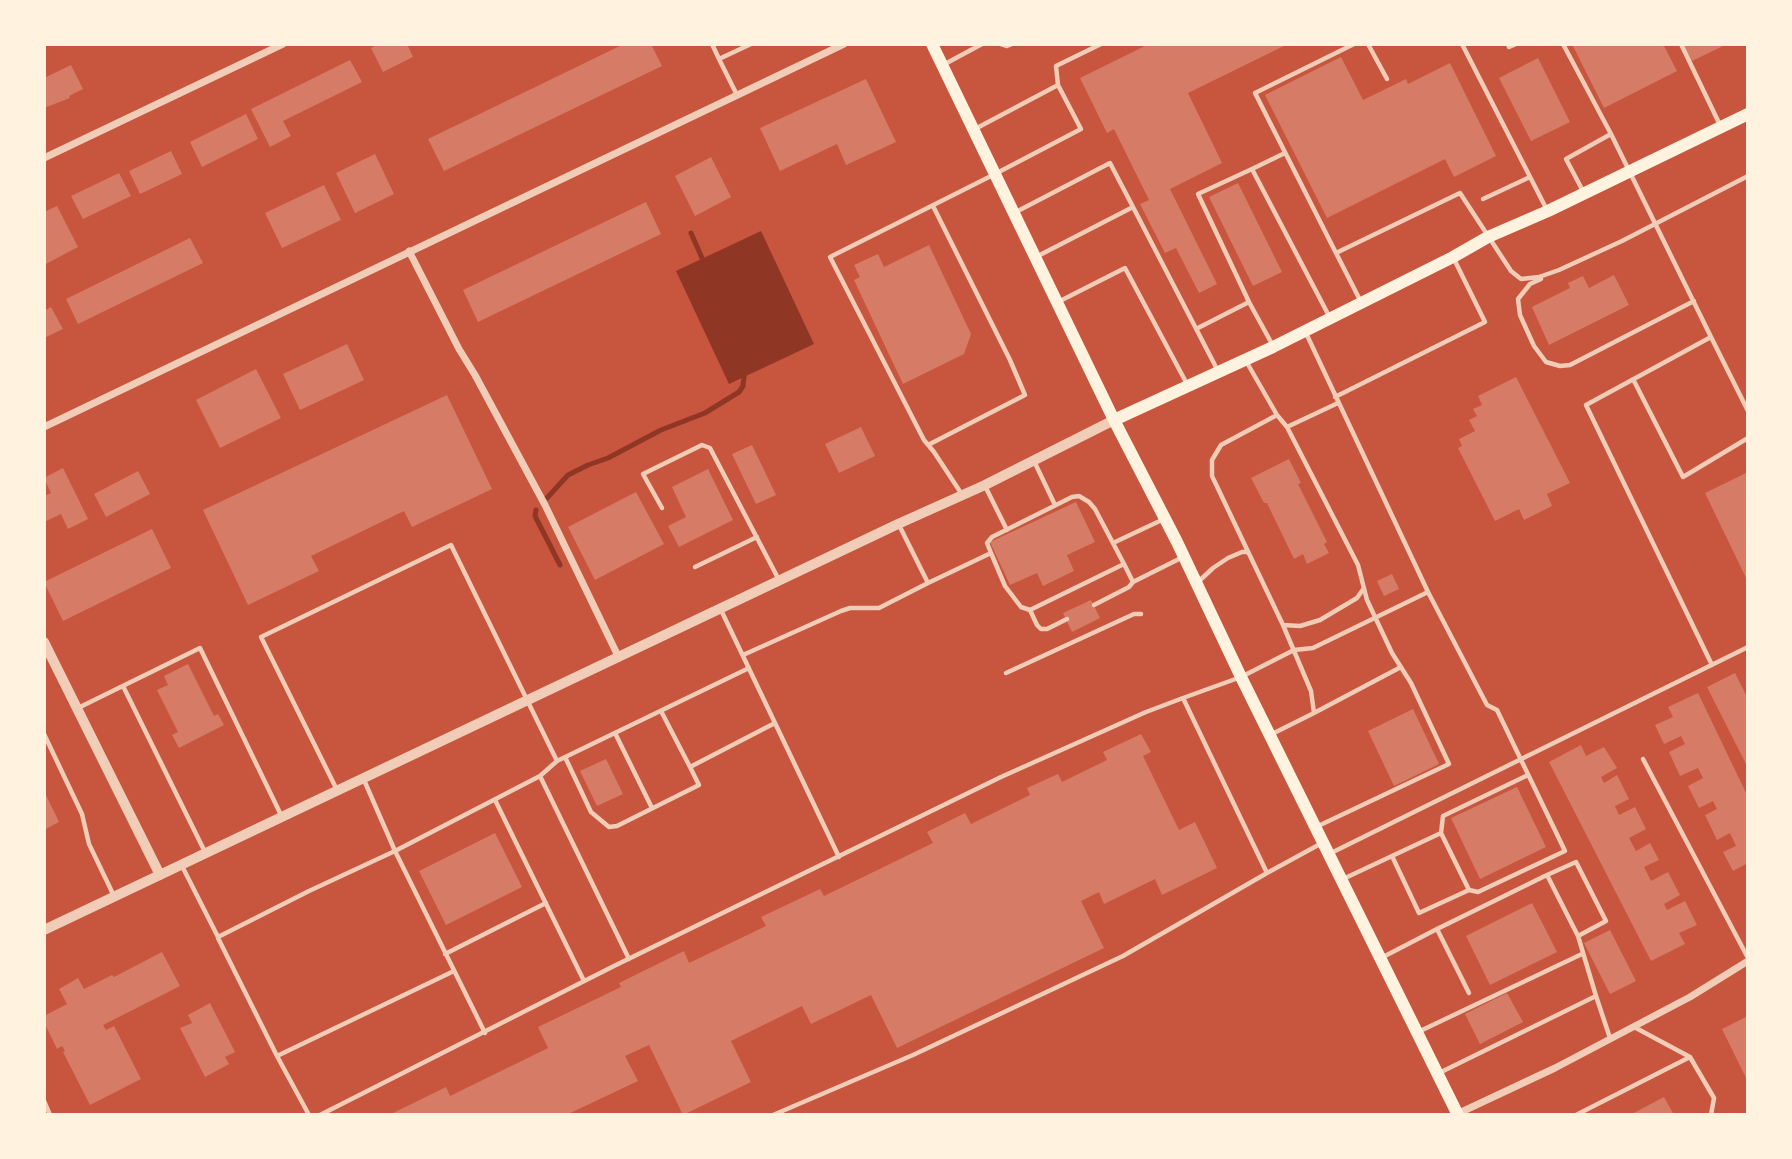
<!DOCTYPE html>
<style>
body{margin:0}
#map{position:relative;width:1792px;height:1159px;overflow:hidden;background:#c8553d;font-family:Merriweather,serif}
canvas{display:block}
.frame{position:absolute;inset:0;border:46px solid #fff3e0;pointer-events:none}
</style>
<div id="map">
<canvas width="1792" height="1159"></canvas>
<div class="frame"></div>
</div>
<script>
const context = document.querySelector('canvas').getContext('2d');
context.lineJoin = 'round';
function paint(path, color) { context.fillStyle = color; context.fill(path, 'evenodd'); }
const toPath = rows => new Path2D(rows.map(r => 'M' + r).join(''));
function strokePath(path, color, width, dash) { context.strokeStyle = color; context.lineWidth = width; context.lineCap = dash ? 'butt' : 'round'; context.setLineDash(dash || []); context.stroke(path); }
const water = toPath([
 [761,231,814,344,729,384,676,271]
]);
const stream = toPath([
 [691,233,702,258],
 [547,498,568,475,588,465,608,458,661,430,705,413,739,392,743,386,744,377],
 [536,510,535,516,560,565]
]);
const building = toPath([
 [379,44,407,44,413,57,383,72,371,48],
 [624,44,651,44,662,66,444,171,428,139],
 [1149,44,1288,44,1188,93,1222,163,1170,189,1217,284,1199,293,1176,248,1165,253,1140,204,1149,200,1114,129,1107,133,1080,78],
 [1572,44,1663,44,1677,71,1604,108],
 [1683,44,1722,44,1723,46,1692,61],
 [1341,57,1363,100,1406,79,1408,84,1450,63,1496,156,1454,177,1445,159,1327,218,1265,95],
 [1538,58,1570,122,1531,141,1499,78],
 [350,60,362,82,283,121,291,136,270,147,251,109],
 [71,65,83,89,69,96,70,98,44,108,44,78],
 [866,79,896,142,846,165,837,144,780,171,760,128],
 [246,114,258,139,202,167,190,142],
 [171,151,182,174,140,194,129,171],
 [375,154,394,194,355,213,336,173],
 [711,157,731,197,695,216,675,176],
 [119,173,131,196,83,219,71,196],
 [1238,183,1282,272,1253,286,1209,197],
 [324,185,341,220,282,248,265,213],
 [646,202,661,234,478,322,463,290],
 [57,206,78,247,44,265,44,212],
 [190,238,203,263,78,324,66,299],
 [929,245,971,334,964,354,903,384,854,280,860,277,854,265,878,254,884,267],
 [1614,275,1629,305,1549,345,1532,307,1570,288,1568,283,1583,276,1589,288],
 [51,307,63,329,44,338,44,311],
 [347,344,364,380,300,410,283,374],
 [256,369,281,418,220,448,196,400],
 [1516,377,1570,483,1547,494,1552,506,1524,520,1519,509,1495,521,1458,448,1462,446,1459,439,1475,431,1469,420,1477,416,1473,409,1482,405,1478,396],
 [447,395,492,489,412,527,404,511,311,556,319,571,248,605,203,510],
 [861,427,875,456,839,473,825,444],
 [752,445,776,495,756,504,732,454],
 [1289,459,1301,483,1298,484,1327,542,1324,544,1329,553,1307,564,1303,554,1294,559,1267,503,1264,503,1251,478],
 [63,468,88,519,68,529,61,514,44,522,44,496,51,493,44,478],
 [708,469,733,520,679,547,668,526,686,517,672,487],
 [138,471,150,494,106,517,94,494],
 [1748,472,1748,582,1705,493],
 [636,492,664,544,595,580,568,527],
 [1076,502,1095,542,1067,555,1074,571,1043,586,1037,573,1010,585,990,542],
 [152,529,171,568,63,621,44,582],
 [1392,574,1399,589,1384,596,1377,581],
 [1091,600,1100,618,1072,632,1063,613],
 [188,664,214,716,218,714,224,725,179,748,172,735,178,732,157,690,168,685,164,676],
 [1735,673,1748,699,1748,768,1707,687],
 [1698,693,1748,797,1748,863,1733,871,1723,852,1736,846,1730,833,1717,840,1705,815,1717,809,1713,801,1699,808,1688,786,1703,778,1698,768,1680,776,1669,752,1685,744,1681,736,1664,744,1655,725,1673,717,1668,707],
 [1413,709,1439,764,1394,786,1368,731],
 [1141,734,1151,752,1143,756,1179,830,1195,822,1217,868,1162,895,1155,879,1104,904,1099,892,1081,901,1104,948,897,1048,871,995,811,1024,802,1006,731,1041,751,1082,683,1115,649,1045,625,1056,638,1081,566,1115,389,1115,446,1087,450,1096,548,1048,538,1027,621,987,619,983,684,951,689,963,766,926,761,917,820,889,824,896,933,843,927,832,965,813,971,824,1030,795,1027,788,1058,774,1062,782,1107,760,1103,752],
 [1581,745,1586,756,1604,747,1617,768,1601,777,1604,783,1617,775,1629,799,1615,806,1619,815,1635,807,1646,829,1629,838,1636,851,1650,843,1659,860,1644,867,1651,881,1668,872,1680,895,1664,904,1667,910,1685,901,1697,925,1679,933,1685,944,1651,961,1549,762],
 [606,759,623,794,597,806,580,771],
 [1517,787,1546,847,1480,879,1451,818],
 [44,791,59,822,44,830],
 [495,833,522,887,446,925,419,871],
 [1532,903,1557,952,1490,985,1466,936],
 [1610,930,1636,981,1610,994,1584,943],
 [162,952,180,986,103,1025,106,1030,114,1026,141,1079,90,1105,63,1052,65,1051,62,1046,57,1049,44,1022,44,1016,67,1004,59,989,78,978,84,989,112,975,114,977],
 [1507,993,1523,1022,1480,1044,1465,1014],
 [210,1003,235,1052,225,1057,229,1064,205,1077,180,1028,192,1023,188,1015],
 [1748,1016,1748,1082,1722,1029],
 [1664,1097,1674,1115,1630,1115]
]);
const service = toPath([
 [712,44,719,59,751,44],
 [1001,44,1007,46,1012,44],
 [1368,44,1387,79],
 [1462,44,1547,210],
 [1508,44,1509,47,1516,44],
 [1563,44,1611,134],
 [1681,44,1720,125],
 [719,59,737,95],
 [943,65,982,44],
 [975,129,1058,85,1056,66,1101,44],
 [1252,169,1285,153],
 [1584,193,1566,159,1611,134,1711,337,1586,405,1712,665],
 [1483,199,1530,177],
 [1133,207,1218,371],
 [1014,213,1110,163,1133,207,1036,257],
 [1336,253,1255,93,1354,44],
 [1541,279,1530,284,1518,299,1520,315,1534,346,1546,362,1560,366,1570,365,1694,301],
 [1060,301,1125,268,1187,384],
 [1249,302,1198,194,1252,169,1329,316],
 [1361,302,1336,253,1460,193,1511,271,1521,279,1539,277,1559,270,1622,241,1748,176],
 [1196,329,1249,302,1272,344],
 [1305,331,1428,592,1487,705,1497,710,1565,851,1478,892,1469,890,1441,833],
 [1711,337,1748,411],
 [1246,361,1277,415,1287,427,1358,565,1367,600,1375,617,1392,653,1411,683,1449,764,1316,827],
 [1633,379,1683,477,1748,438],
 [1335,397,1485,322,1453,257],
 [1287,427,1338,403],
 [928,445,1025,395,1010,360,933,206],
 [1034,461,1055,505],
 [985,486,1007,530],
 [961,493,934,452,924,440,830,257,995,174,1081,129,1058,85],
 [662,508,643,474,702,445,710,448,779,580],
 [1113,543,1164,519],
 [991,553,987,543,992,537,1072,497,1079,496,1089,502,1095,509,1124,564],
 [695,567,757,537],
 [928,583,991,553,1005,586,1021,607,1030,610,1124,564,1133,582,1183,557],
 [1197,583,1213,568,1228,558,1242,552,1248,552],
 [1094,605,1129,587,1133,582],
 [721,610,839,857],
 [1030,610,1037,625,1041,629,1047,629,1067,619],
 [1283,625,1300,626,1320,620,1357,598,1364,588],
 [743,655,841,611,850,608,879,608,928,583,899,525],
 [1006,673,1134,614,1141,614],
 [123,686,205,852],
 [78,708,200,648,282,817],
 [661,711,690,767,775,723],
 [1314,713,1401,667],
 [615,733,652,808],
 [44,734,82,814,89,844,114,896],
 [1270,735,1314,713,1311,691,1283,625,1212,476,1212,460,1221,445,1277,415],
 [565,757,591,812,609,827,617,826,699,785,690,767],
 [1643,759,1748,958],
 [557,761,749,668],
 [364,780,395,851,485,1033],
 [337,790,261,637,451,545,557,761,540,776,629,959],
 [495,800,584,981],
 [1322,843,1267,873,1183,698,1241,677,1294,650,1313,648,1428,592],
 [1329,854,1748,647],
 [1392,856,1419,913,1469,890],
 [182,866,218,937,309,891,395,851,540,776],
 [1343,879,1441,833,1443,816,1528,775],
 [1437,929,1469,993],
 [1578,936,1596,996],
 [218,938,277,1056],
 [445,954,546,903],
 [1383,957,1437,929,1547,875,1576,862,1606,921,1578,936,1547,875],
 [1634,1027,1690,1057,1714,1098,1711,1115],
 [1418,1032,1582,954],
 [1439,1073,1596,996,1610,1038],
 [44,1101,50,1115],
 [309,1115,277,1056,454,971],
 [320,1115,614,966,1001,777,1146,712,1183,698],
 [773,1115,913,1055,1123,956,1267,873],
 [1576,1115,1690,1057]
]);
const minor = toPath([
 [44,158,283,44],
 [409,251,459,349,475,375,545,505,619,658],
 [44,427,844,44],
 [1457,1114,1555,1068,1690,997,1748,961]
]);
const tertiary = toPath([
 [44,642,160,875],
 [44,930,898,524,985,485,1114,420]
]);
const secondary = toPath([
 [932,44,1114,420,1177,542,1241,677,1458,1115],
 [1114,420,1273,347,1453,257,1488,237,1548,211,1748,114]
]);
paint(water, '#8f3625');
strokePath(stream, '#8f3625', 5);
paint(building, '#d67c66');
strokePath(service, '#f1ccb7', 4.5);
strokePath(minor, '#f1ccb7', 7);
strokePath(tertiary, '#f1ccb7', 10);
strokePath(secondary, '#fff3e0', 12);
</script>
